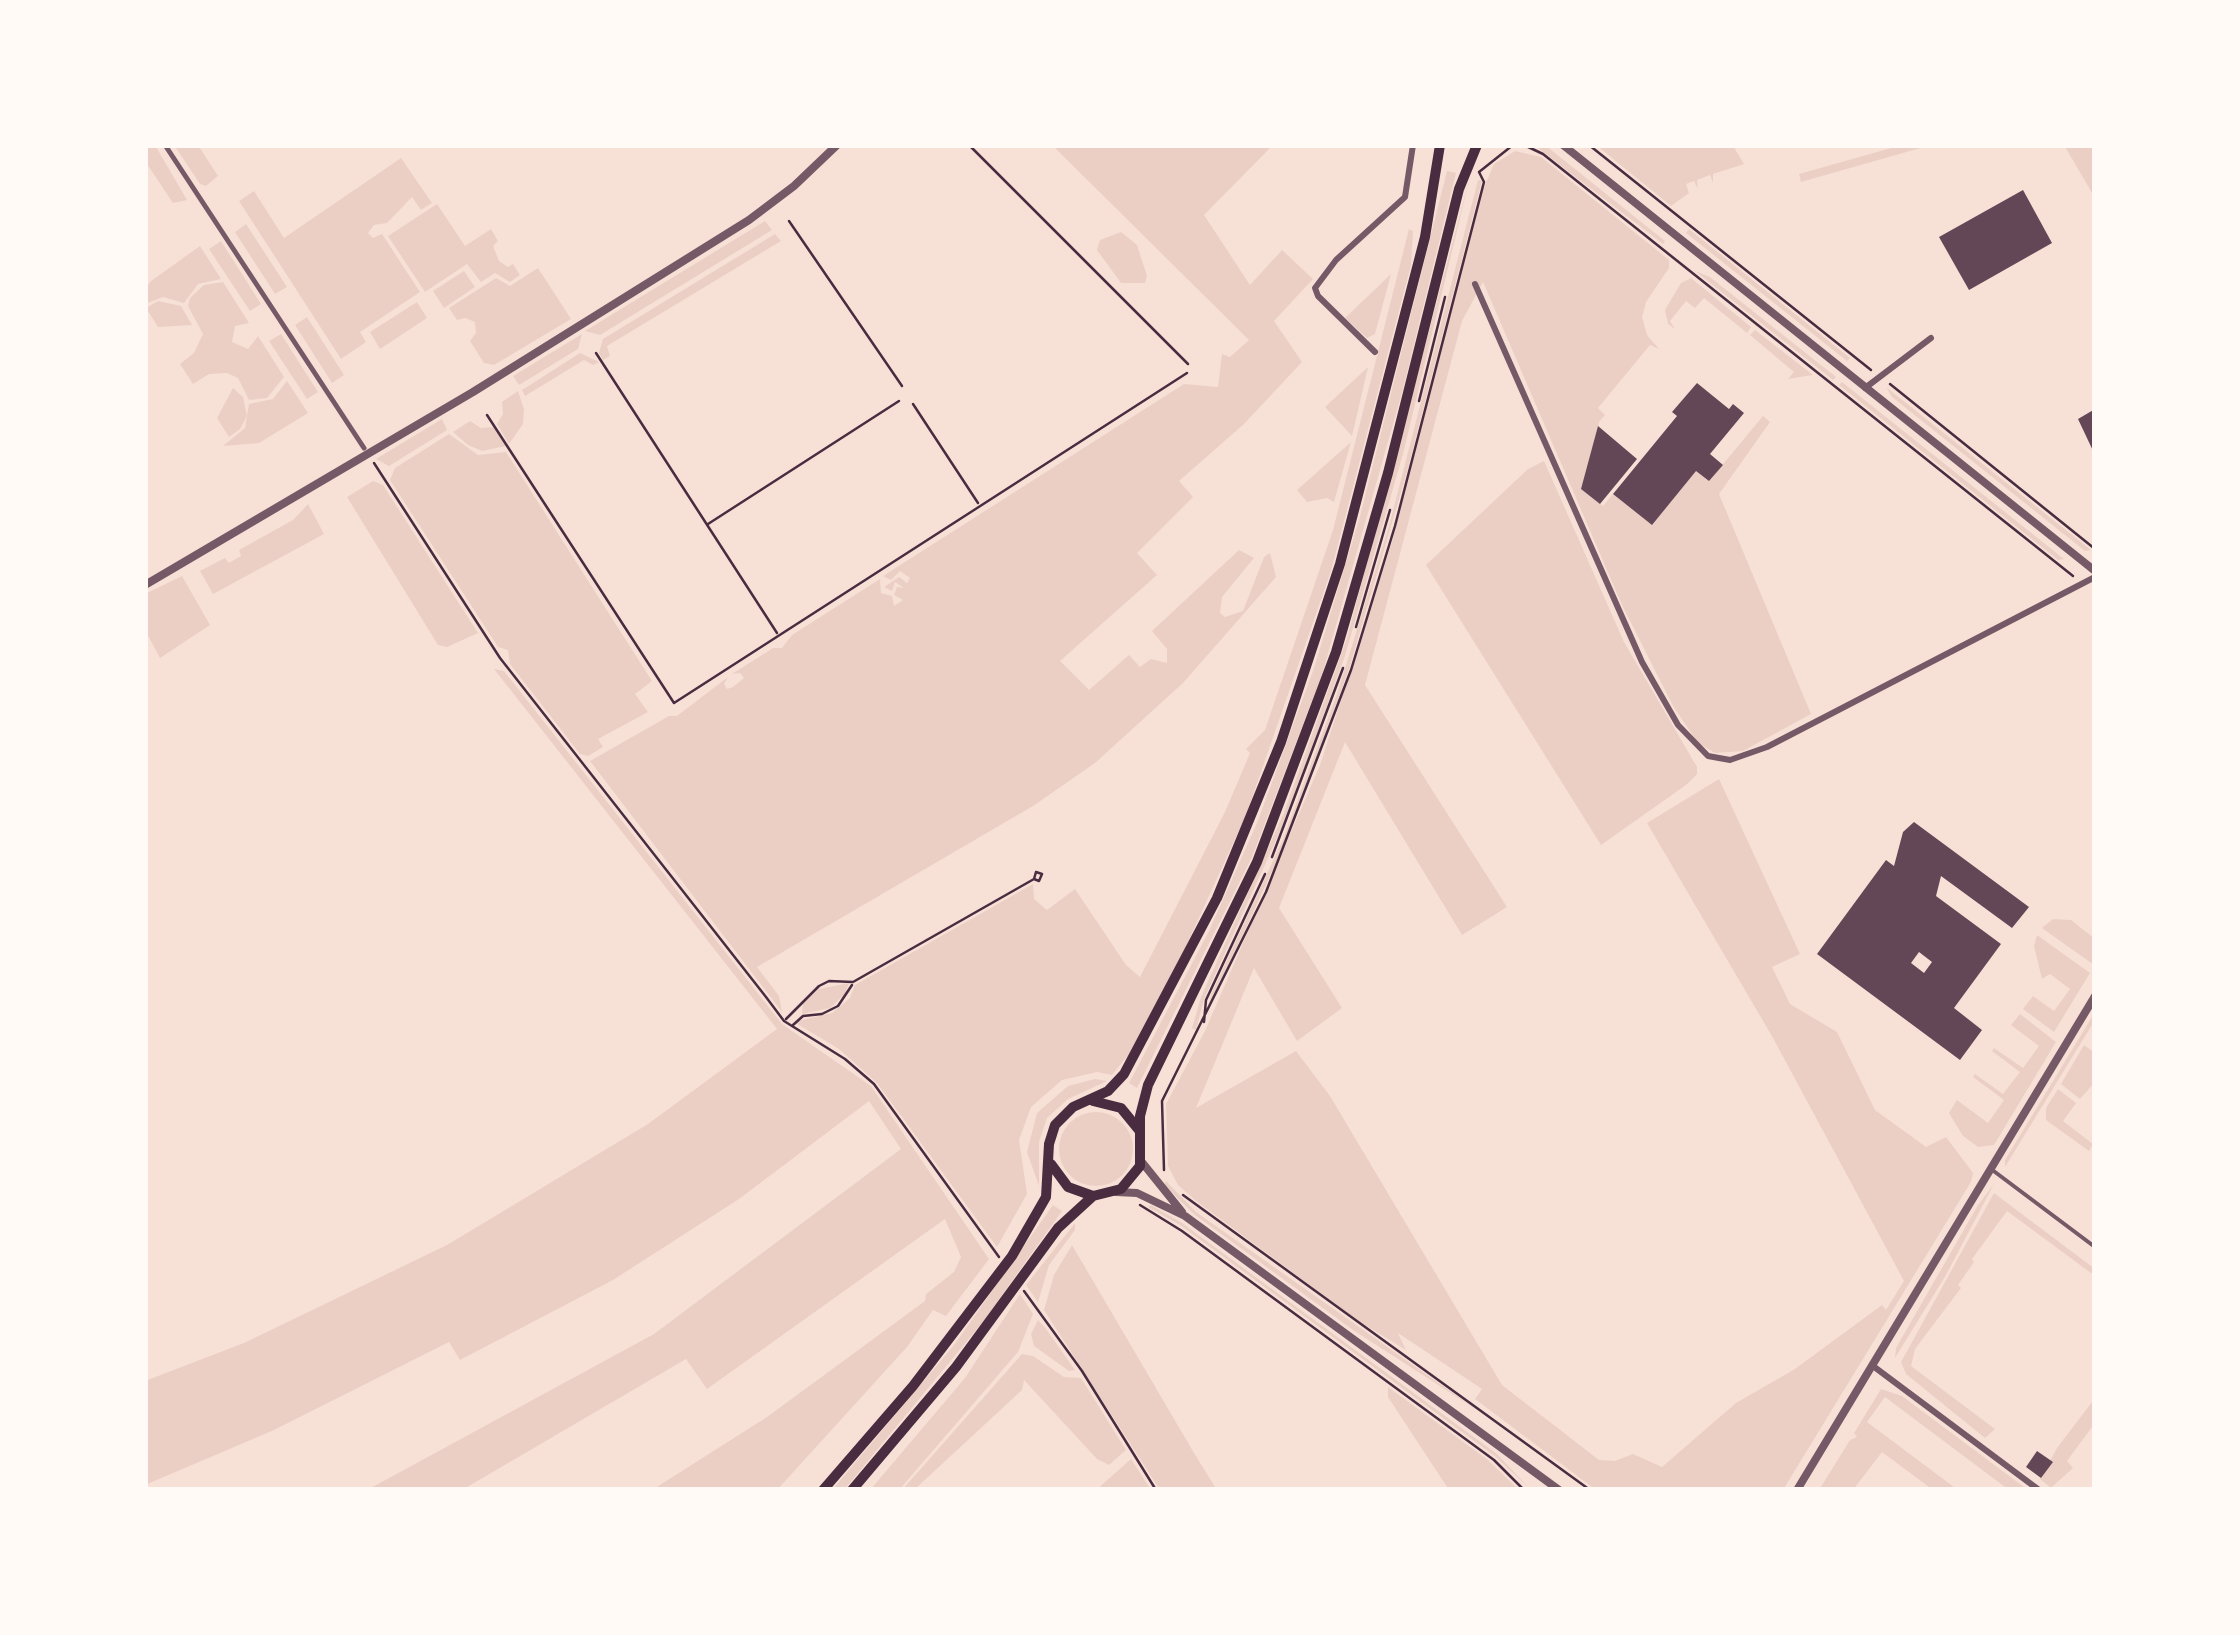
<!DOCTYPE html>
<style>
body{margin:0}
#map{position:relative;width:2240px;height:1635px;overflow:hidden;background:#f7e1d7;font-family:Raleway,sans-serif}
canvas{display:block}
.frame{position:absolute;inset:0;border:148px solid #fffaf5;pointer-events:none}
</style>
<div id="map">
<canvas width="2240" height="1635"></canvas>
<div class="frame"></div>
</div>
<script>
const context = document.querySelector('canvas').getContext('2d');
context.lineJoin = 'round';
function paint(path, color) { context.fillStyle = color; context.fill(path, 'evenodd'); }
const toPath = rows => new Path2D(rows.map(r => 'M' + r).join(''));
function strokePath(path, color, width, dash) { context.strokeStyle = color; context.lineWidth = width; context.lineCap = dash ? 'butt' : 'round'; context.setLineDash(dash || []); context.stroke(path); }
const green = toPath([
 [145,145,155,145,187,200,173,203,145,161],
 [174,145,198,145,218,176,206,186,200,184],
 [1052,145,1273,145,1204,215,1250,285,1282,250,1313,279,1274,321,1302,362,1244,424,1179,481,1193,497,1137,553,1157,575,1060,661,1089,690,1129,655,1140,667,1151,659,1167,663,1167,649,1152,631,1239,550,1254,558,1222,597,1220,613,1225,617,1243,611,1264,557,1270,553,1276,577,1183,683,1095,763,1033,806,757,967,779,996,782,1012,590,761,669,716,677,716,728,677,724,684,727,689,733,687,744,678,740,673,732,674,773,648,782,648,792,635,880,579,881,593,892,596,894,606,903,600,894,595,897,587,904,588,895,582,892,591,884,587,899,577,907,583,910,578,900,571,891,580,883,576,1184,384,1218,387,1222,354,1230,357,1249,340],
 [1534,145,1545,145,1665,241,1663,244],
 [1596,145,1739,145,1735,149,1744,164,1713,174,1713,183,1710,175,1697,180,1698,189,1694,181,1686,184,1689,193,1671,206],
 [1902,145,1931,145,1801,182,1799,174],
 [2064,145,2095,145,2095,198],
 [1515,151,1541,157,1669,260,1669,268,1646,302,1642,317,1647,335,1659,349,1650,345,1598,408,1605,415,1599,422,1582,489,1603,506,1613,494,1696,471,1709,481,1763,416,1770,422,1719,494,1811,714,1743,751,1715,753,1698,743,1673,706,1622,605,1483,282,1462,321,1365,685,1507,907,1462,935,1345,742,1279,908,1342,1008,1297,1041,1254,968,1196,1108,1296,1051,1330,1096,1502,1385,1599,1460,1615,1461,1633,1454,1662,1467,1736,1403,1795,1369,1882,1305,1886,1310,1904,1281,1773,1038,1647,823,1719,779,1800,954,1772,967,1790,1004,1837,1032,1875,1110,1926,1147,1946,1137,1973,1173,1971,1182,1783,1490,1596,1490,1475,1399,1482,1389,1398,1333,1406,1350,1360,1322,1196,1201,1178,1185,1168,1166,1166,1104,1205,1031,1320,765,1392,542,1482,192,1494,164],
 [401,158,432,203,421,210,412,197,387,223,374,225,368,233,373,238,382,234,420,292,360,332,366,342,341,359,239,201,254,191,284,238],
 [1447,171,1456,173,1403,389,1322,675,1252,857,1137,1088,1129,1083,1209,931,1257,823,1313,671,1359,520],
 [1470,177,1403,454,1345,656,1287,816,1204,999,1196,1030,1192,1028,1201,997,1283,815,1347,638],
 [1478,180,1482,181,1407,472,1349,669,1286,841,1206,1015,1211,995,1283,839,1337,694,1389,526],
 [437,204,465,246,491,229,498,241,493,246,499,261,508,267,513,264,520,275,510,282,495,273,481,282,467,264,425,292,388,236],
 [765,221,772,230,600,335,585,331],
 [246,224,287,287,275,294,235,232],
 [1409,229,1413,231,1411,265,1331,571,1246,815,1182,955,1129,1054,1112,1075,1097,1072,1062,1080,1031,1107,1019,1140,1027,1194,997,1247,877,1083,839,1049,794,1022,832,1013,850,998,855,985,1033,884,1034,899,1047,910,1075,889,1126,965,1140,977,1225,812,1250,753,1246,749,1265,730,1333,530],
 [1689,229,1850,358,1847,361,1686,233],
 [1121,232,1137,245,1147,276,1145,283,1121,283,1097,250,1100,240],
 [775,234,781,241,607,346,610,356,603,360,599,353,603,339],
 [221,241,261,304,250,311,209,249],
 [200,246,221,279,198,284,184,303,163,297,145,304,145,289,151,281],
 [538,268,571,319,494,365,484,363,470,341,476,333,475,322,465,318,457,320,449,308,496,278,510,286],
 [464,271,475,287,444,308,433,291],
 [1695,271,1710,277,1836,377,1833,380],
 [1391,274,1375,334,1367,338,1345,318],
 [1691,278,1751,327,1747,333,1704,298,1695,308,1686,301,1670,321,1675,329,1668,324,1665,310,1681,283],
 [223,282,249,323,235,326,232,342,248,349,258,336,284,377,267,398,249,400,238,378,227,373,209,374,193,384,180,364,194,353,203,334,188,306,190,298,204,285],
 [158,301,181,306,192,325,158,327,146,308],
 [417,302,427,318,380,349,370,332],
 [307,317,344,375,332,383,295,325],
 [1755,330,1813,375,1788,379,1794,372,1750,335],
 [281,334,318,392,307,399,269,341],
 [582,334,578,349,519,385,513,376],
 [580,353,599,362,593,365,584,360,525,396,522,390],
 [1368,367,1352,436,1325,407],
 [287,381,308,413,259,443,223,446,245,428,249,404,273,399],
 [1842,382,2064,559,2058,560,1839,385],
 [1886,387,2091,550,2085,551,1892,397],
 [233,388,243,397,247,416,240,429,229,437,217,418],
 [518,391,524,409,523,424,509,444,497,424,503,414,502,402],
 [442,419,447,430,389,466,376,459],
 [470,421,481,428,493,427,506,446,482,451,468,445,453,432],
 [449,434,478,455,506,452,652,681,635,694,648,712,598,739,603,747,588,756,580,754,510,664,508,650,498,647,390,480,395,468],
 [1351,442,1334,502,1327,498,1307,502,1297,490],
 [1544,461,1624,642,1697,767,1697,774,1686,785,1601,845,1426,565,1528,469],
 [373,481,383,485,478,633,447,647,438,645,347,497],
 [308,504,324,534,213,594,200,571,225,558,229,563,241,556,239,550,293,520],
 [182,576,210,625,160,658,145,630,145,594],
 [494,669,504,671,782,1024,871,1086,989,1259,946,1316,933,1310,907,1347,777,1490,652,1490,767,1417,925,1301,926,1294,954,1272,961,1257,945,1219,707,1389,686,1359,462,1490,367,1490,654,1334,901,1149,869,1101,739,1199,613,1280,460,1360,449,1342,274,1430,145,1485,145,1381,244,1343,447,1245,648,1124,777,1029],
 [2053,919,2071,920,2095,939,2094,965,2042,928],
 [2037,935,2090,973,2054,1032,2023,1009,2033,996,2054,1011,2070,989,2050,974,2042,979,2034,946],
 [849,983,845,994,830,1008,802,1014,803,1004,819,989],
 [2095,1012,2095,1020,2005,1167,2005,1160],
 [2020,1014,2056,1042,1994,1145,1978,1147,1963,1136,1949,1113,1957,1100,1988,1123,2004,1100,1973,1077,1975,1074,2003,1094,2020,1072,1992,1051,1994,1048,2023,1068,2039,1046,2011,1025],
 [2084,1045,2095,1053,2095,1082,2080,1099,2061,1084],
 [1095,1079,1107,1081,1068,1099,1047,1118,1039,1142,1039,1186,1027,1152,1037,1113,1068,1086],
 [2058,1089,2076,1103,2063,1121,2093,1144,2089,1151,2046,1120,2046,1108],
 '1059 1149a37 37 0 1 1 74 0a37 37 0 1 1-74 0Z',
 [1166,1181,1196,1212,1477,1410,1353,1330,1195,1215,1164,1185],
 [1994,1184,1946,1275,1895,1358,1896,1348,1978,1205],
 [1994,1193,2095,1269,2095,1276,2007,1211,1972,1259,1974,1262,1958,1285,1961,1288,1915,1349,1911,1366,1995,1429,1985,1438,1906,1374,1901,1362],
 [1053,1205,1062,1211,982,1323,844,1490,832,1490,954,1345],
 [1151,1205,1182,1223,1497,1454,1530,1489,1496,1457,1180,1225,1148,1207],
 [1075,1223,1075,1230,1049,1265,1038,1302,1026,1285],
 [1072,1245,1194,1453,1217,1490,1160,1490,1044,1310,1054,1275],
 [1020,1294,1033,1314,1018,1352,899,1490,870,1490,965,1378],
 [1038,1320,1046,1329,1075,1370,1069,1371,1034,1346,1031,1334],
 [1022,1354,1033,1356,1064,1377,1081,1378,1126,1450,1109,1465,1097,1459,1024,1380,1022,1390,914,1490,902,1490],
 [1388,1387,1488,1460,1519,1490,1449,1490,1388,1397],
 [1881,1389,1902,1396,2028,1490,2009,1490,1885,1397,1867,1422,1958,1490,1933,1490,1882,1452,1853,1490,1819,1490,1850,1440,1857,1437,1854,1433],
 [2095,1398,2095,1423,2067,1461,2073,1468,2051,1488,2040,1479,2057,1448],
 [1131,1459,1151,1490,1096,1490]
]);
const building = toPath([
 [2023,190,2052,243,1969,290,1939,237],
 [1697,383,1729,409,1733,404,1744,413,1710,454,1723,465,1709,481,1696,471,1652,525,1613,494,1677,416,1672,412],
 [2095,409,2095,455,2078,419],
 [1598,426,1637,459,1600,504,1581,489],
 [1914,822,2029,907,2012,928,1941,876,1936,896,2001,944,1954,1008,1982,1030,1960,1060,1817,954,1886,860,1894,866,1903,832],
 [1919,952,1932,962,1924,973,1911,963],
 [2037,1451,2053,1462,2041,1478,2026,1467]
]);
const path = toPath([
 [969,145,1188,364],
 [1524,145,1543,154,2073,576],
 [1589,145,1871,370],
 [1479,172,1513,145],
 [789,221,902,386],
 [596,353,777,633],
 [1890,384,2095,549],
 [1419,401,1445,297],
 [913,404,978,503],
 [487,415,674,703,1187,373],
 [374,463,500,658,766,997,784,1021,845,1059,874,1084,999,1257],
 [708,524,899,401],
 [1356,627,1390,510],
 [1272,857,1343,668],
 [786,1019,819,986,829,981,853,982,1034,879,1036,872,1042,874,1039,881,1034,879],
 [1204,1022,1206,1000,1265,874],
 [793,1025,803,1016,822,1014,838,1006,852,985],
 [1164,1170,1162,1101,1266,892,1351,670,1395,526,1484,182,1479,172],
 [1183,1195,1590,1490],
 [1140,1205,1182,1231,1494,1460,1524,1490],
 [1024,1291,1082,1371,1156,1490]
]);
const service = toPath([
 [1991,1169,2095,1247]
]);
const pedestrian = toPath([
 [165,145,364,448]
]);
const minor = toPath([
 [1475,284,1642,662,1678,725,1708,756,1730,760,1767,747,2095,577],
 [1375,352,1318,296,1315,288,1336,260,1405,197,1413,145],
 [1865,388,1931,338],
 [1873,1366,2039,1490]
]);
const tertiary = toPath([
 [1563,145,2095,571],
 [145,585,473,392,749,220,794,186,837,145],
 [1141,1161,1182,1212],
 [1116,1192,1137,1193,1185,1216,1559,1490],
 [1797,1490,2095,996]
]);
const primary = toPath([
 [1093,1101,1121,1108,1139,1130],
 [1051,1164,1068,1187,1093,1196,1121,1189,1140,1166,1140,1116,1148,1085,1257,862,1336,652,1388,473,1459,189,1477,145],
 [823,1490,913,1386,1012,1256,1046,1197,1049,1144,1055,1125,1073,1107,1108,1091,1124,1074,1217,898,1281,742,1340,564,1425,237,1440,145],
 [852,1490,956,1367,1058,1228,1093,1196]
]);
paint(green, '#ebcfc5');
paint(building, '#644757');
strokePath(path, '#4a2c40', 2.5);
strokePath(service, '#755966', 4);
strokePath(pedestrian, '#755966', 5);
strokePath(minor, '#755966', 6);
strokePath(tertiary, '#755966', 8);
strokePath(primary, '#4a2c40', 10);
</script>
